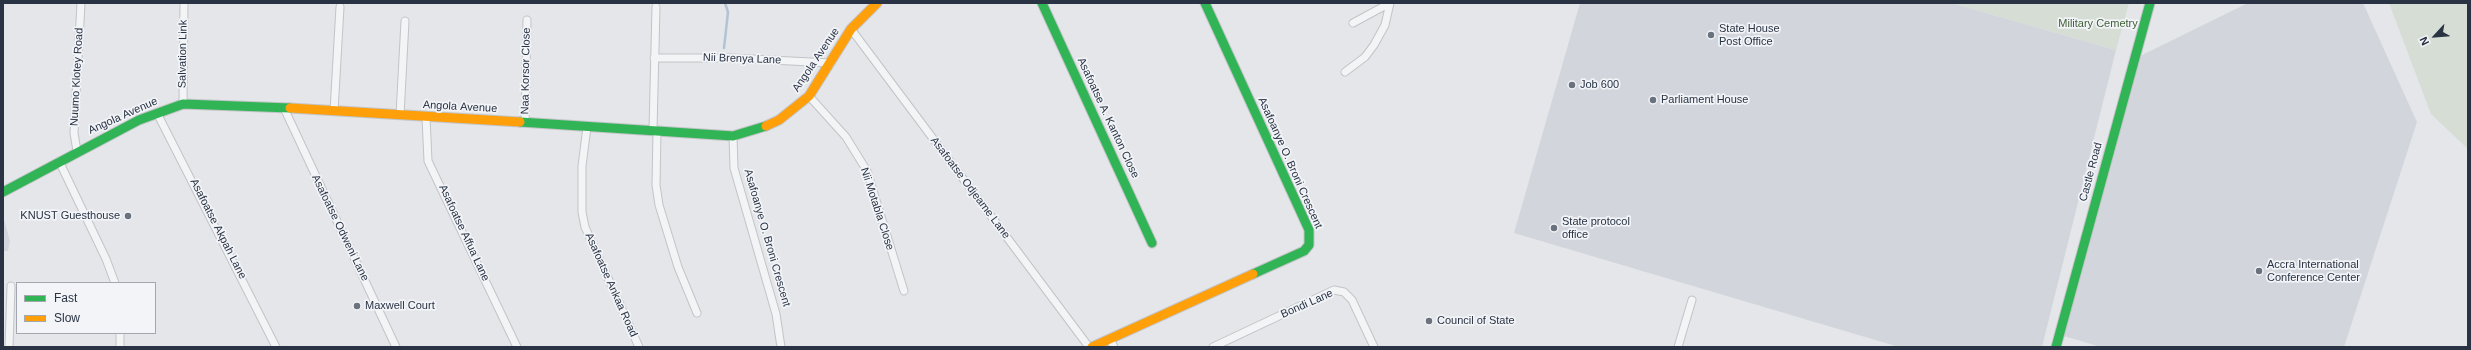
<!DOCTYPE html>
<style>
body{margin:0}
#map{position:relative;width:2471px;height:350px;overflow:hidden;background:#e4e6e9;font-family:Helvetica,sans-serif}
canvas{display:block}
.frame{position:absolute;inset:0;border:4px solid #293343;pointer-events:none}
.legend{position:absolute;left:16px;top:282px;width:140px;height:52px;box-sizing:border-box;background:#f2f4f8;border:1px solid #a2a7b0;margin:0;padding:5px 7px;list-style:none;font-size:12px;color:#293343}
.legend li{display:flex;align-items:center;gap:8px;height:20px}
.legend b{width:20px;border:1px solid #a2a7b0}
.north{position:absolute;left:2415px;top:16px;width:40px;height:40px;-webkit-text-stroke:3px #f2f4f8;paint-order:stroke;rotate:244deg;font-size:11px;font-weight:700;line-height:16px;text-align:center;color:#293343}
.north::after{content:'';display:block;margin:auto;width:14px;height:18px;background:#293343;clip-path:polygon(50% 0,100% 100%,50% 72%,0 100%)}
</style>
<div id="map">
<canvas width="2471" height="350"></canvas>
<div class="frame"></div>
<ul class="legend">
<li><b style="height:5px;background:#30b455"></b>Fast</li>
<li><b style="height:5px;background:#ff9f0a"></b>Slow</li>
</ul>
<div class="north">N</div>
</div>
<script>
const context = document.querySelector('canvas').getContext('2d');
context.lineJoin = 'round';
function paint(path, color) { context.fillStyle = color; context.fill(path, 'evenodd'); }
const toPath = rows => new Path2D(rows.map(r => 'M' + r).join(''));
function strokePath(path, color, width, dash) { context.strokeStyle = color; context.lineWidth = width; context.lineCap = dash ? 'butt' : 'round'; context.setLineDash(dash || []); context.stroke(path); }
function write(font, color, halo, rows, align = 'center') {
  context.font = font + ' Helvetica,sans-serif'; context.lineWidth = 3.5; context.setLineDash([]); context.textBaseline = 'middle'; context.strokeStyle = halo; context.fillStyle = color; for (const [text, x, y, turn = 0] of rows) {
    context.save(); context.translate(x, y); context.rotate((+turn || 0) * Math.PI / 180); context.textAlign = isNaN(turn) ? turn : align; if (halo) context.strokeText(text, 0, 0); context.fillText(text, 0, 0); context.restore();
  }
}
const built = toPath([
 [1580,3,1952,3,2116,50,2042,347,1899,347,1514,233],
 [2248,3,2363,3,2417,122,2344,347,2101,347,2064,336,2136,58],
 [3,216,10,241,8,251,3,251]
]);
const green = toPath([
 [1952,3,2129,3,2116,50],
 [2389,3,2468,3,2468,149,2431,114]
]);
const stream = toPath([
 [724,48,728,12,725,3]
]);
const street = toPath([
 [1353,23,1390,3],
 [851,29,1089,347],
 [654,58,731,58,831,63],
 [1345,72,1365,57,1374,45,1385,25,1390,3],
 [809,96,846,137,867,171,904,291],
 [183,104,184,3],
 [284,108,396,347],
 [334,111,340,7],
 [157,113,276,347],
 [400,115,405,21],
 [426,117,428,161,517,347],
 [525,122,527,20],
 [587,127,582,166,582,212,585,227,639,347],
 [653,130,656,7],
 [657,131,656,185,659,205,678,267,697,313],
 [733,136,734,168,776,314,781,347],
 [77,151,74,133,81,3],
 [59,161,106,259,115,283],
 [1110,339,1114,347],
 [9,347,11,286],
 [120,347,120,333],
 [1213,347,1334,290,1344,292,1352,300,1374,347],
 [1678,347,1692,300]
]);
const fast = toPath([
 [1042,3,1152,243],
 [1205,3,1309,230,1309,245,1304,251,1253,274],
 [520,122,733,136,766,126],
 [3,192,139,120,183,104,290,108],
 [2056,347,2150,3]
]);
const slow = toPath([
 [290,108,520,122],
 [766,126,779,120,809,96,851,29,877,3],
 [1092,347,1253,274]
]);
const markers = [
 [1711,35,4,"#6a727d"],
 [1572,85,4,"#6a727d"],
 [1653,100,4,"#6a727d"],
 [128,216,4,"#6a727d"],
 [1554,228,4,"#6a727d"],
 [2259,271,4,"#6a727d"],
 [357,306,4,"#6a727d"],
 [1429,321,4,"#6a727d"]
];
const parkNames = [
 ["Military Cemetry",2098,24]
];
const poiNames = [
 ["State House",1719,29],
 ["Post Office",1719,42],
 ["Job 600",1580,85],
 ["Parliament House",1661,100],
 ["KNUST Guesthouse",120,216,"right"],
 ["State protocol",1562,222],
 ["office",1562,235],
 ["Accra International",2267,265],
 ["Conference Center",2267,278],
 ["Maxwell Court",365,306],
 ["Council of State",1437,321]
];
const streetNames = [
 ["Salvation Link",183,54,-89],
 ["Nii Brenya Lane",742,59,2],
 ["Angola Avenue",816,60,-56],
 ["Naa Korsor Close",526,71,-89],
 ["Nuumo Klotey Road",77,77,-87],
 ["Angola Avenue",460,107,3],
 ["Angola Avenue",123,116,-24],
 ["Asafoatse A. Kanton Close",1108,118,65],
 ["Asafoanye O. Broni Crescent",1290,163,66],
 ["Castle Road",2091,172,-75],
 ["Asafoatse Odjeame Lane",970,188,53],
 ["Nii Motabla Close",877,209,72],
 ["Asafoatse Odweni Lane",340,228,64],
 ["Asafoatse Akpah Lane",218,229,63],
 ["Asafoatse Affua Lane",464,233,65],
 ["Asafoanye O. Broni Crescent",767,238,74],
 ["Asafoatse Ankaa Road",611,285,66],
 ["Bondi Lane",1307,304,-24]
];
paint(built, '#d2d6dc');
paint(green, '#d5ddd4');
strokePath(stream, '#b2c3d4', 2.5);
strokePath(street, '#c2c4c7', 9);
strokePath(fast, '#c2c4c7', 11);
strokePath(slow, '#c2c4c7', 11);
strokePath(street, '#f3f4f6', 7);
strokePath(fast, '#30b455', 9);
strokePath(slow, '#ff9f0a', 9);
for (const [x, y, r, color] of markers) { const dot = new Path2D(); dot.arc(x, y, r, 0, 2 * Math.PI); context.fillStyle = color; context.fill(dot); strokePath(dot, '#f2f4f8', 1.5); }
write('11px', '#3f5f36', '#f2f4f8', parkNames);
write('11px', '#293343', '#f2f4f8', poiNames, 'left');
write('11px', '#293343', '#f2f4f8', streetNames);
</script>
